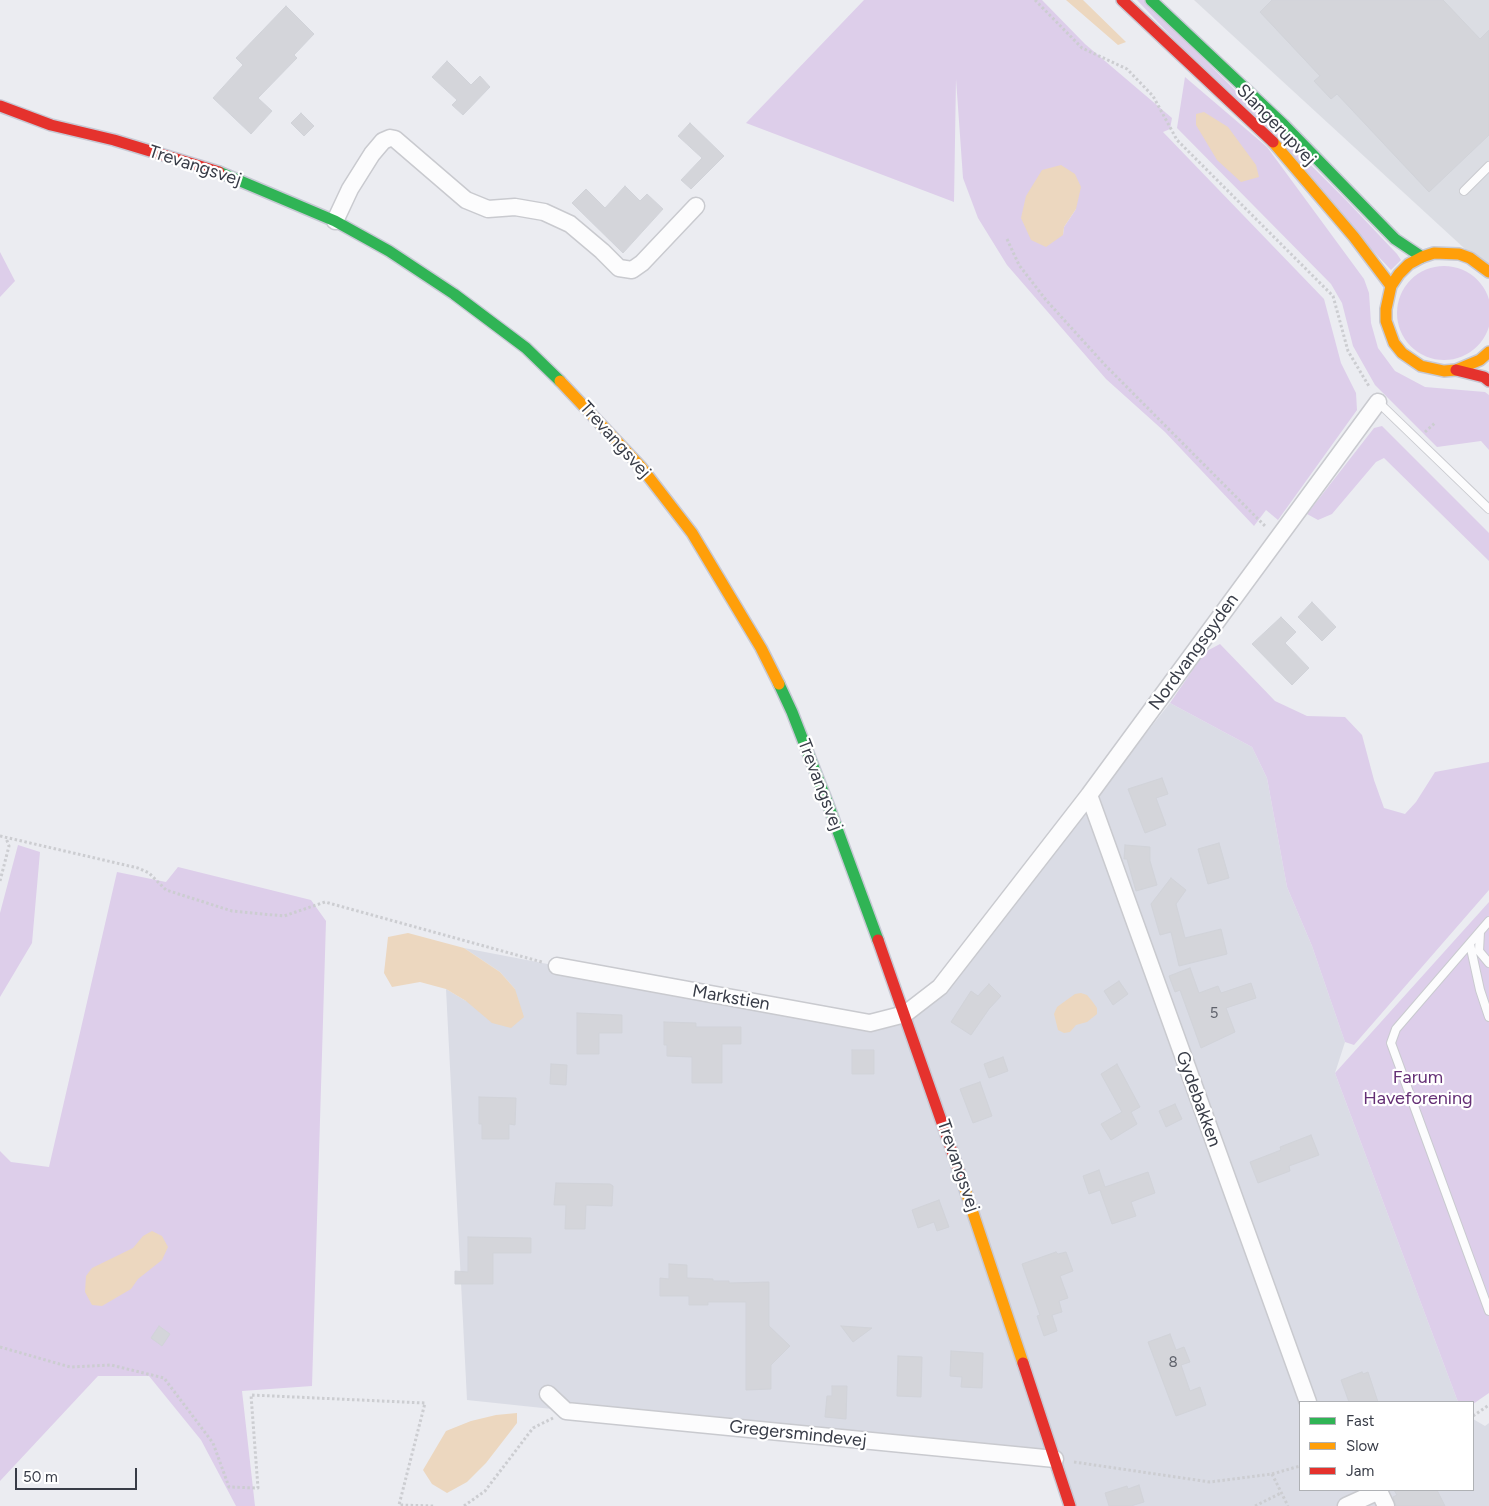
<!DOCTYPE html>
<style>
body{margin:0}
#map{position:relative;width:1489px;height:1506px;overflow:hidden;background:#ebecf1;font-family:Figtree,sans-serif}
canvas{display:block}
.legend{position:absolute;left:1299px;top:1401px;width:175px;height:90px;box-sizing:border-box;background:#fff;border:1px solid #afb1b5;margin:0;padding:6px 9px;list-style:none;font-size:15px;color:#383c47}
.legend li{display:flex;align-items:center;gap:10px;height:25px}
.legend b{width:25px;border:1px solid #afb1b5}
.scale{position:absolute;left:15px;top:1468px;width:122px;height:22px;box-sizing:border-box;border:2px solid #383c47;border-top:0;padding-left:6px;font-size:15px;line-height:18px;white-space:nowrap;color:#383c47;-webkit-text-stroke:4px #fff;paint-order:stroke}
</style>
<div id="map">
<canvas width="1489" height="1506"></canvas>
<ul class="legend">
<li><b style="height:6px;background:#30b455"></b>Fast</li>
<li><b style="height:6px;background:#ff9f0a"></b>Slow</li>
<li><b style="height:6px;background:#e5322d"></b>Jam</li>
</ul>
<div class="scale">50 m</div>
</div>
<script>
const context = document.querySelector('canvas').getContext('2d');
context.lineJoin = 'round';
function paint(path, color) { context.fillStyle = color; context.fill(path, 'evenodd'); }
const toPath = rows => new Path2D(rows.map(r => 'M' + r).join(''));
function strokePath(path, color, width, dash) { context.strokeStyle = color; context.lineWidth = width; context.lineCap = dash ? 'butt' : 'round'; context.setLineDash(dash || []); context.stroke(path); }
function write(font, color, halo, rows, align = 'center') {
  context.font = font + ' Figtree,sans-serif'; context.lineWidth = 4.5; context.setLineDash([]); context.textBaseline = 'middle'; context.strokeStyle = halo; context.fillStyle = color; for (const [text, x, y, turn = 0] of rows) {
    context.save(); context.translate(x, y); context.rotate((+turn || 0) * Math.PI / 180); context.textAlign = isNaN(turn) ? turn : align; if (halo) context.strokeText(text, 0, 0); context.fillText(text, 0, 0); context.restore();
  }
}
const residential = toPath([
 [1170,703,1252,747,1267,778,1287,887,1312,946,1345,1042,1335,1073,1458,1402,1300,1402,1300,1490,1473,1490,1473,1419,1485,1426,1489,1423,1489,1506,1066,1506,1049,1452,741,1429,467,1400,446,989,466,1001,515,989,500,972,464,948,882,1028,942,990]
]);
const industrial = toPath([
 [1194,0,1489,0,1489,271]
]);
const green = toPath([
 [864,0,1042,0,1085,44,1172,118,1170,129,1163,132,1324,299,1341,363,1356,393,1357,410,1278,520,1266,510,1254,526,1165,432,1106,379,1007,265,978,218,963,178,956,79,954,202,746,123],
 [1076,209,1064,227,1063,235,1021,218],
 [1137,0,1144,0,1345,199,1397,254,1401,260,1391,270],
 [1185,77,1267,147,1364,279,1369,293,1371,323,1378,348,1395,371,1425,387,1485,392,1489,395,1489,450,1481,441,1437,447,1375,385,1353,346,1342,303,1331,284,1177,128],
 [0,252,15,281,0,297],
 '1397 313a47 47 0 1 1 94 0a47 47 0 1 1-94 0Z',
 [1382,426,1489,533,1489,561,1384,458,1376,462,1332,514,1318,520,1307,514,1374,428],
 [1220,644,1275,701,1307,716,1345,717,1362,735,1374,780,1384,808,1405,814,1416,802,1435,772,1489,762,1489,890,1354,1045,1345,1042,1312,946,1287,887,1267,778,1252,747,1170,703,1205,652],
 [18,845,40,852,32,943,0,997,0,913],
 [178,867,311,900,326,921,312,1386,242,1391,255,1506,236,1506,201,1440,149,1376,98,1376,0,1481,0,1151,11,1162,49,1167,117,872,166,882],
 [1489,902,1489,1393,1473,1404,1458,1402,1335,1073]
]);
const water = toPath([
 [1066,0,1083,0,1126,42,1118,45],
 [1204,112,1228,127,1256,165,1259,177,1241,182,1217,160,1196,125,1196,114],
 [1061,165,1075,174,1081,187,1076,209,1064,227,1063,235,1046,247,1031,240,1021,218,1026,196,1042,170],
 [408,933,464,948,500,972,515,989,524,1017,511,1028,492,1023,466,1001,446,989,420,982,392,987,384,973,388,937],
 [1081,993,1087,995,1092,1001,1097,1008,1097,1014,1087,1022,1076,1025,1070,1032,1064,1033,1058,1030,1054,1014,1057,1007,1075,994],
 [152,1231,162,1236,168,1247,162,1260,138,1279,131,1289,102,1306,92,1305,85,1292,86,1276,92,1268,133,1248,143,1236],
 [517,1413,517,1423,486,1463,467,1482,447,1493,432,1484,423,1470,446,1431,471,1421,496,1415]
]);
const building = toPath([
 [1272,0,1443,0,1480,39,1489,30,1489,135,1429,192,1337,94,1331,99,1314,81,1320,76,1260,12,1272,0],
 [286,6,314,34,294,55,297,58,258,98,272,111,251,134,213,98,243,65,236,58,286,6],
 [447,61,471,85,480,76,490,87,463,115,452,105,457,100,432,77,447,61],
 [301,113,314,126,304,136,291,123,301,113],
 [690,123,724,156,691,189,681,180,702,158,678,136,690,123],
 [625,186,640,201,647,194,663,209,623,253,572,203,586,189,605,208,625,186],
 [1312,602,1336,627,1322,641,1298,617,1312,602],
 [1281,617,1296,632,1285,643,1309,668,1292,685,1252,644,1281,617],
 [1162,778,1168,794,1156,798,1166,825,1145,833,1128,789,1162,778],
 [1219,843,1229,878,1208,884,1198,849,1219,843],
 [1125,845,1150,847,1150,861,1157,885,1136,891,1127,859,1124,859,1125,845],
 [1171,878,1186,890,1176,904,1185,938,1221,929,1227,954,1179,966,1171,932,1160,935,1151,904,1171,878],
 [1190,968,1199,993,1218,986,1221,993,1251,983,1256,998,1226,1008,1235,1032,1201,1048,1180,990,1175,992,1169,976,1190,968],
 [1119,981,1128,994,1113,1005,1104,991,1119,981],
 [989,984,1001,996,989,1009,971,1035,951,1022,971,991,978,996,989,984],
 [577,1013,622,1015,622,1033,599,1033,599,1054,577,1054,577,1013],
 [664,1022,696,1023,696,1027,741,1027,741,1044,722,1044,722,1083,692,1083,692,1057,667,1056,667,1045,664,1045,664,1022],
 [852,1050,874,1050,874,1074,852,1074,852,1050],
 [1003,1057,1008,1071,989,1078,984,1064,1003,1057],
 [551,1064,567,1065,566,1085,550,1084,551,1064],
 [1117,1064,1140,1107,1131,1112,1137,1124,1111,1140,1101,1124,1122,1112,1101,1074,1117,1064],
 [980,1082,992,1116,973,1123,960,1089,980,1082],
 [479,1097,516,1098,515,1125,509,1124,509,1139,482,1139,482,1124,479,1124,479,1097],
 [1175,1104,1182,1119,1166,1127,1159,1111,1175,1104],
 [1311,1135,1319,1155,1289,1166,1290,1171,1258,1183,1250,1162,1281,1150,1280,1147,1311,1135],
 [1099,1170,1105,1187,1148,1172,1155,1193,1131,1202,1136,1216,1112,1224,1100,1190,1089,1194,1083,1176,1099,1170],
 [556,1183,610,1184,613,1186,612,1206,586,1205,585,1229,565,1229,566,1205,554,1205,556,1183],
 [939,1200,949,1227,937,1231,934,1222,918,1228,912,1210,939,1200],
 [468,1237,531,1238,531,1253,493,1253,493,1284,455,1284,455,1271,468,1272,468,1237],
 [1056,1252,1058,1254,1066,1252,1073,1271,1060,1276,1068,1298,1059,1301,1062,1312,1052,1315,1057,1331,1044,1336,1037,1316,1040,1315,1022,1264,1056,1252],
 [669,1264,687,1265,687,1278,713,1279,713,1281,729,1281,729,1283,769,1282,769,1326,790,1346,771,1365,771,1389,746,1390,746,1302,708,1302,708,1305,689,1305,689,1296,660,1296,660,1278,669,1279,669,1264],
 [159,1326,170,1334,162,1346,151,1338,159,1326],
 [841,1326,872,1328,853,1342,841,1326],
 [1170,1334,1176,1350,1184,1347,1190,1362,1181,1365,1190,1391,1200,1387,1206,1405,1176,1416,1148,1342,1170,1334],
 [951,1351,983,1353,982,1388,961,1387,962,1377,950,1376,951,1351],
 [898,1356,922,1357,921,1397,897,1396,898,1356],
 [1362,1372,1363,1374,1368,1372,1378,1402,1349,1402,1341,1380,1362,1372],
 [832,1386,847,1386,846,1419,825,1417,827,1396,832,1396,832,1386],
 [1139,1485,1144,1502,1131,1506,1109,1506,1105,1493,1127,1486,1128,1489,1139,1485],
 [1394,1490,1437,1490,1445,1506,1396,1506,1393,1497,1397,1495,1394,1490]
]);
const path = toPath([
 [1035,0,1082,48,1127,69,1153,96,1177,140,1333,296,1348,351,1370,388],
 [1007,239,1019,265,1046,300,1105,365,1266,527],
 [1425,432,1436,422],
 [0,836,138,868,149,873,166,890,232,911,284,916,325,902,542,962],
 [0,881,9,846,6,838],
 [0,1347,70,1367,111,1365,164,1378,213,1443,229,1487,258,1488,251,1395,425,1403,399,1505,434,1506],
 [1473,1416,1489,1405],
 [1074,1462,1210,1482,1272,1474,1300,1466],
 [1272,1474,1288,1506],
 [464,1506,485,1491,533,1428,553,1418],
 [1255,1506,1281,1493]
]);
const lane = toPath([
 [1464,191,1489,166],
 [1378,402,1489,509],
 [1489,921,1396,1029,1391,1043,1489,1311],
 [1480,932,1479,951,1489,963],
 [1470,944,1480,990,1489,1017]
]);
const street = toPath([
 [335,221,350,189,372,154,383,141,390,138,395,139,466,200,488,209,515,207,544,212,570,224,602,251,619,268,632,270,642,263,696,206],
 [1089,795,1308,1402],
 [557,966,870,1023,905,1014,940,987,1089,795,1378,402],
 [548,1394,566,1411,1055,1459],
 [1346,1506,1379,1491,1386,1506]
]);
const fast = toPath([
 [1151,0,1283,124,1395,239,1422,257],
 [219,172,335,221,389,251,454,294,526,348,560,381],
 [779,684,792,712,829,807,878,940]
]);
const slow = toPath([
 [1273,142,1354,237,1391,286],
 [1489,272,1470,258,1459,254,1434,253,1422,257,1409,264,1399,274,1391,286,1386,309,1386,321,1394,343,1402,353,1421,366,1444,371,1456,370,1480,360,1489,352],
 [560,381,641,467,692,533,761,648,779,684],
 [962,1180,1023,1363]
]);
const jam = toPath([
 [1122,0,1273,142],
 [0,106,51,125,114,140,219,172],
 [1456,370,1484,377,1489,381],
 [878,940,962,1180],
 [1023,1363,1070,1506]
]);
const numberNames = [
 ["5",1214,1014],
 ["8",1173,1363]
];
const streetNames = [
 ["Slangerupvej",1276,125,46],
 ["Trevangsvej",195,166,18],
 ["Trevangsvej",615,440,48],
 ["Nordvangsgyden",1194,652,-54],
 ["Trevangsvej",820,785,69],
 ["Markstien",731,998,10],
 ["Gydebakken",1198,1099,70],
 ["Trevangsvej",958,1166,71],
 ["Gregersmindevej",798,1434,6]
];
const parkNames = [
 ["Farum",1418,1078],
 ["Haveforening",1418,1099]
];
paint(residential, '#dadce5');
paint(industrial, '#dbdde3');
paint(green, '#ddceea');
paint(water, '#ecd7bf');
paint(building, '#d4d5da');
strokePath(building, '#d1d3d9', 1);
strokePath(lane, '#c9cacf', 10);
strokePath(street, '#c9cacf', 19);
strokePath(fast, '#c7c9d4', 14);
strokePath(slow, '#c7c9d4', 14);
strokePath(jam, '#c7c9d4', 14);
strokePath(path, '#cccdd1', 3, [2.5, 2.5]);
strokePath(lane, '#fcfcfd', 8);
strokePath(street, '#fcfcfd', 16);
strokePath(fast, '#30b455', 11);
strokePath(slow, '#ff9f0a', 11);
strokePath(jam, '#e5322d', 11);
write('15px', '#60636c', null, numberNames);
write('18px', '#383c47', '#fff', streetNames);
write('18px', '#642f75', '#fff', parkNames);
</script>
